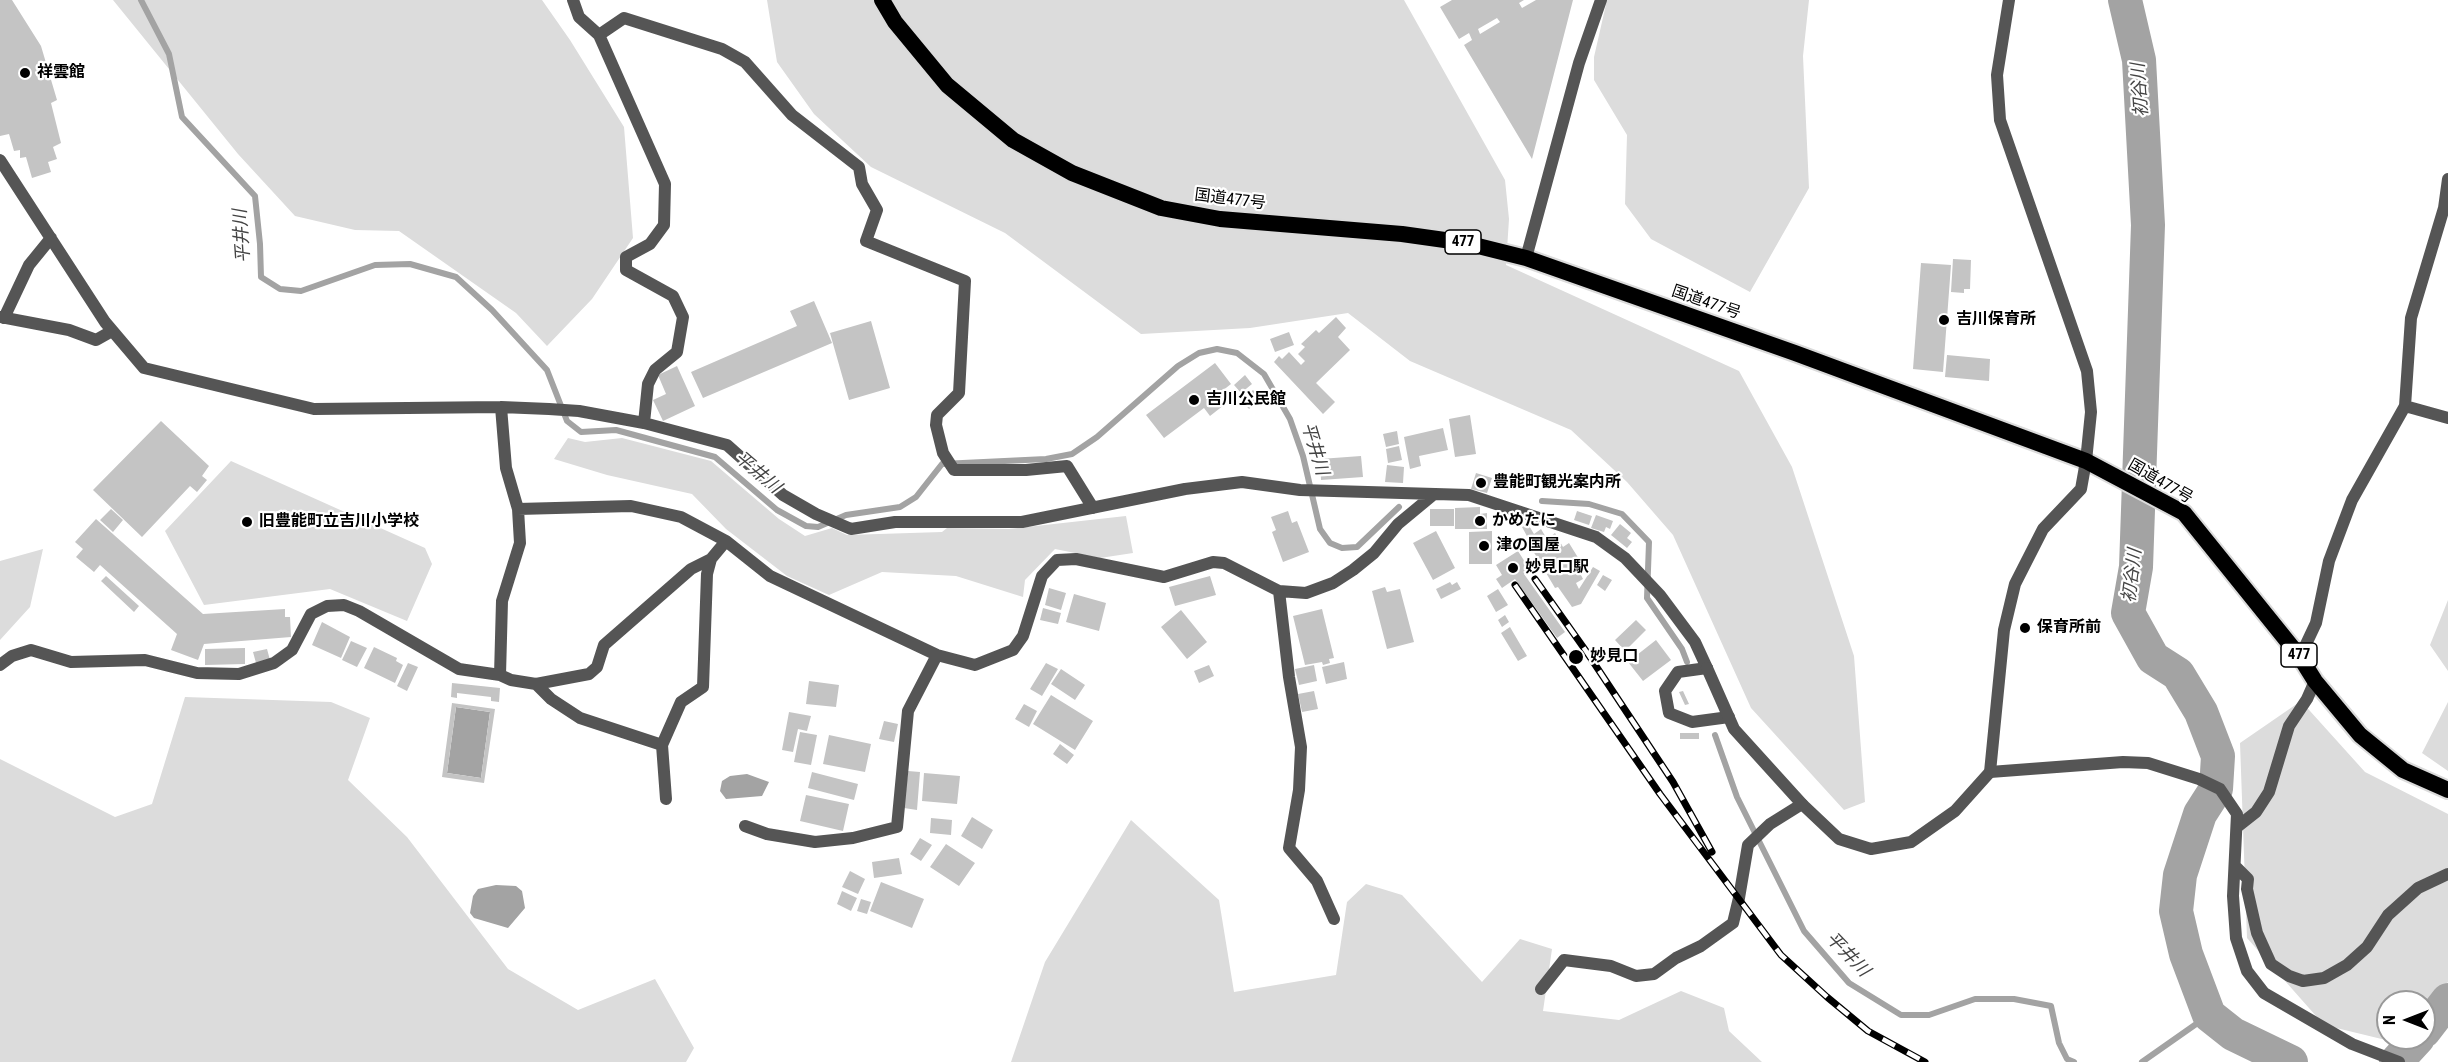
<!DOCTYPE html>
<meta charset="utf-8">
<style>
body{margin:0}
#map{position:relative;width:2448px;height:1062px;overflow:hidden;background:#fff;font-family:"Roboto Condensed",sans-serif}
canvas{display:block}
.north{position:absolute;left:2376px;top:990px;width:60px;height:60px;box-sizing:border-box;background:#fff;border:2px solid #999;border-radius:50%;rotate:270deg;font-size:16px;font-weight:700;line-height:24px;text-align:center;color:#000}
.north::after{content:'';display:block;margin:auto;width:21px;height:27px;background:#000;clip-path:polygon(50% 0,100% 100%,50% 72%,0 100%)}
</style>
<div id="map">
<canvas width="2448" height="1062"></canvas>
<div class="north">N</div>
</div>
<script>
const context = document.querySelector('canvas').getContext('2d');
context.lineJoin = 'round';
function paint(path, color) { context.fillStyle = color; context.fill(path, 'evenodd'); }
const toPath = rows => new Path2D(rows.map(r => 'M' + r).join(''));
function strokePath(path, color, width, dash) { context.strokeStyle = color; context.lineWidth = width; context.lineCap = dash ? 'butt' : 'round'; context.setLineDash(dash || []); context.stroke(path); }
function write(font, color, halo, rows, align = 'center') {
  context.font = font + ' "Roboto Condensed","Noto Sans JP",sans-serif'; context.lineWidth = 4.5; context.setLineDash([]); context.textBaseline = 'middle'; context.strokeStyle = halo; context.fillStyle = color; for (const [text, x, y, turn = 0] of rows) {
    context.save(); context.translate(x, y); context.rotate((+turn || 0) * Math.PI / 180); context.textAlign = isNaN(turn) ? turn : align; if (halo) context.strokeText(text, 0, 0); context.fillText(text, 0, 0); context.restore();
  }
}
const green = toPath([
 [113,0,542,0,570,40,624,127,633,238,592,299,547,346,516,313,399,231,355,230,295,216,238,154],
 [767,0,1404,0,1505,180,1509,219,1506,265,1739,371,1792,467,1854,656,1865,802,1844,810,1751,708,1673,535,1627,482,1571,430,1410,361,1348,313,1250,328,1141,334,1005,233,871,167,814,114,777,62],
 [1607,0,1809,0,1803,56,1809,188,1750,292,1651,239,1625,204,1627,135,1594,80,1594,57],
 [568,438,585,442,622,438,711,461,779,519,805,536,832,528,847,535,942,532,947,528,1009,529,1126,516,1133,553,1100,558,1055,549,1025,580,1023,597,956,576,882,572,829,595,787,576,726,529,692,494,607,475,554,459],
 [231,461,425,548,432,564,407,621,330,589,204,605,165,531],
 [43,549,30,607,0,640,0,561],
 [2448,600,2448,671,2430,645],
 [185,697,331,702,370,718,348,780,407,837,508,969,578,1010,655,979,694,1048,686,1062,0,1062,0,759,115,817,152,804],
 [2301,701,2365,772,2448,814,2448,982,2424,1009,2424,1002,2388,1002,2388,1038,2398,1038,2394,1042,2324,1025,2247,938,2240,743],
 [2448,702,2448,771,2422,753],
 [1131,820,1219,900,1234,992,1336,975,1347,902,1366,884,1402,895,1482,982,1520,939,1552,949,1543,1011,1619,1020,1681,991,1724,1008,1729,1031,1762,1062,1011,1062,1045,962]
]);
const water = toPath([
 [456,707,490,712,481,778,447,773],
 [747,774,769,782,762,796,726,799,720,791,722,781,730,776],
 [496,885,516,886,522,891,525,908,508,928,474,918,470,913,473,896,478,889]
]);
const stream = toPath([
 [141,0,169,54,182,117,255,196,260,244,261,277,280,289,301,291,375,265,410,264,456,277,492,310,547,370,567,421,581,432,616,430,715,457,777,510,806,526,818,527,846,515,900,507,916,497,942,464,1046,459,1072,454,1097,437,1178,366,1199,353,1217,349,1237,353,1264,374,1290,419,1303,456,1320,529,1330,543,1342,548,1357,547,1399,507],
 [1542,501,1589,504,1622,514,1649,542,1647,598,1682,649,1687,662],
 [1715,735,1737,797,1804,931,1849,983,1901,1015,1929,1015,1975,999,2014,999,2051,1006,2059,1043,2067,1059,2074,1062],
 [2142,1062,2209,1015]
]);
const river = toPath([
 [2125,0,2139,60,2148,225,2136,567,2128,613,2153,658,2178,674,2201,712,2218,756,2216,789,2200,814,2180,875,2176,911,2186,954,2209,1015,2233,1034,2291,1062],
 [2424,1031,2448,1000],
 [2396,1062,2418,1038]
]);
const building = toPath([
 [0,0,12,0,41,46,57,100,51,103,61,143,53,147,57,159,48,162,51,172,32,178,26,157,20,158,20,150,14,151,9,134,0,136],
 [1452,0,1524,0,1519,3,1522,8,1536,0,1573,0,1532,159,1464,45,1472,40,1469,33,1459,39,1440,7],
 [1497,18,1500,22,1480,34,1478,29],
 [1953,259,1971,260,1970,289,1964,289,1964,293,1951,292],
 [1921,263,1951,265,1943,372,1913,369],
 [814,301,832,343,703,398,691,372,797,326,790,311],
 [1336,317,1346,328,1338,337,1350,350,1316,383,1335,402,1323,414,1274,362,1279,356,1282,359,1289,352,1301,365,1305,361,1298,354,1305,347,1301,344,1316,330,1319,333],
 [871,321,890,388,849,400,830,333],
 [1289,332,1294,345,1275,352,1270,339],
 [1947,355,1990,359,1989,381,1945,377],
 [1215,363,1231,384,1217,395,1224,405,1210,416,1204,408,1164,438,1146,415],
 [677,366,695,406,663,421,653,400,666,394,658,375],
 [1245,375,1252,384,1241,393,1234,385],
 [1253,390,1261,399,1249,409,1241,400],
 [1470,415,1476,454,1455,457,1449,419],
 [161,421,209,466,202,476,207,480,197,492,190,486,142,537,93,490],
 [1443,428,1448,450,1419,456,1421,466,1410,469,1404,437],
 [1397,431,1399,444,1386,447,1383,434],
 [1399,446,1402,460,1388,463,1386,449],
 [1361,456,1363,477,1321,480,1320,459],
 [1387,465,1404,467,1403,483,1385,482],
 [1476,473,1492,478,1487,493,1471,489],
 [1480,507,1480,514,1487,513,1487,529,1455,529,1455,508],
 [111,509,123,520,113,532,100,520],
 [1430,509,1454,509,1454,526,1430,526],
 [1288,511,1292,523,1297,521,1309,552,1283,562,1272,532,1276,530,1271,517],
 [1577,511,1592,516,1589,525,1574,520],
 [1596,515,1613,521,1610,529,1606,527,1604,532,1591,528],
 [96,519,203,614,285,609,285,617,290,617,291,637,204,644,198,660,171,650,177,634,100,565,94,572,76,557,83,549,75,542],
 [1528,524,1534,534,1541,529,1547,539,1555,533,1563,547,1569,543,1582,564,1577,567,1583,579,1576,583,1579,589,1593,567,1600,571,1581,604,1572,607,1558,587,1555,588,1526,539,1528,538,1522,527],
 [1620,524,1631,533,1627,538,1632,542,1627,548,1611,535],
 [1436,531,1455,568,1433,580,1413,543],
 [1492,531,1492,564,1469,564,1469,532],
 [1518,551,1530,570,1524,574,1565,632,1557,638,1515,579,1502,588,1496,579,1502,575,1496,565],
 [1603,575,1612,580,1605,591,1597,585],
 [106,576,139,606,134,612,101,581],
 [1210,576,1216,595,1175,606,1169,587],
 [1450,582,1452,585,1457,582,1461,589,1441,599,1436,589],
 [1385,587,1387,592,1400,589,1414,642,1387,649,1372,591],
 [1049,588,1066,593,1061,610,1045,605],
 [1498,589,1508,605,1496,612,1487,596],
 [1074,594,1106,603,1099,631,1066,622],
 [1043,608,1061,613,1058,624,1040,620],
 [1322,609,1334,658,1329,659,1330,663,1323,665,1322,662,1305,665,1293,616],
 [1181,610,1207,642,1187,659,1161,627],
 [1505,615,1509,622,1502,627,1498,620],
 [1636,620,1646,630,1625,651,1615,640],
 [322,622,350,637,341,658,312,645],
 [1510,627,1527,656,1518,661,1501,633],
 [1656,640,1671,660,1643,681,1628,662],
 [351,641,367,648,357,667,342,660],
 [374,647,397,658,396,661,403,665,395,683,364,668],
 [245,648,245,664,205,665,205,649],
 [267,649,270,660,256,663,253,652],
 [1344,662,1347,679,1326,684,1322,667],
 [408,663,418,667,407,691,397,686],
 [1046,663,1058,669,1042,696,1030,689],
 [1209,665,1214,676,1199,683,1194,671],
 [1314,665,1317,681,1299,685,1295,669],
 [1061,669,1085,685,1075,700,1051,684],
 [809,681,839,685,836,707,806,704],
 [452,683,500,688,499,702,491,701,491,697,457,693,457,698,451,697],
 [1314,691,1318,709,1302,712,1298,694],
 [1683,691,1689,704,1685,705,1679,692],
 [1051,695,1093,721,1075,750,1033,724],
 [452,703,495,709,484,783,442,777],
 [456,707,490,712,481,778,447,773],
 [1024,704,1037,711,1029,727,1015,719],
 [789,712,811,716,807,731,798,729,793,752,782,750],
 [884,721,898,724,894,742,879,739],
 [800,732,817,735,811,765,794,762],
 [1680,733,1699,733,1699,739,1680,739],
 [829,735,871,744,865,772,823,764],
 [1060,744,1074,755,1067,764,1053,754],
 [908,771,920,772,917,810,904,808],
 [812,772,858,784,854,800,808,788],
 [924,773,960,776,957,804,922,801],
 [806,795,849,804,843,831,800,821],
 [972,817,993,830,982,849,961,836],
 [931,818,952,820,951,835,930,833],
 [920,838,932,845,921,861,910,854],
 [946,844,975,863,959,886,930,867],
 [899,858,902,874,874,878,872,862],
 [850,871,865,879,858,894,842,887],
 [881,882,924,899,912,928,870,911],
 [842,891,857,898,851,911,837,904],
 [861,899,871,902,867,914,857,911]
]);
const service = toPath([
 [1526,258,1579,63,1601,0],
 [1707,668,1678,672,1665,691,1669,713,1692,722,1729,717],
 [2237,827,2256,812,2269,792,2289,726,2307,699,2315,681]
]);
const minor = toPath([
 [573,0,579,17,599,35,665,184,664,225,650,244,626,257,626,270,673,296,683,317,677,352,655,370,648,384,644,423],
 [2009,0,1997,75,2000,120,2087,371,2091,412,2086,461],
 [599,35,624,18,722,49,745,62,792,115,859,167,862,184,877,210,866,241,965,281,959,393,937,415,936,425,943,453,954,470,1026,470,1067,466,1093,508],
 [0,160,105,322,144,368,314,409,501,407,549,409,579,411,644,423,727,445,783,495,816,514,851,529,895,522,1022,522,1185,489,1242,482,1300,490,1469,495,1596,537,1625,558,1660,595,1695,642,1707,668],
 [0,317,69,330,96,340,112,331],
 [4,318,29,265,51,238],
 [2405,406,2448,418],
 [518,509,631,506,681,517,726,541,770,576,937,655,975,665,1013,650,1023,636,1042,576,1057,560,1076,559,1164,577,1213,562,1224,563,1279,591,1306,593,1333,583,1353,570,1374,553,1398,524,1433,495],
 [1279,591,1289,677,1301,747,1299,790,1289,848,1317,881,1334,919],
 [2300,657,2316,623,2329,561,2352,500,2405,406,2411,318,2444,208,2448,179],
 [0,665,12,656,31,650,71,662,145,660,197,673,239,674,274,663,292,650,311,614,327,606,344,605,359,611,459,669,500,675,511,680,536,684,589,674,597,667,604,645,691,569,711,559],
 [500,675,502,601,520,543,518,509,506,468,501,407],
 [536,684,551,699,580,718,662,745,666,799],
 [662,745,681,702,703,687,707,574,711,559,726,541],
 [1990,772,2123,762,2148,763,2199,779,2220,789,2237,814,2233,896,2236,938,2247,971,2264,993,2352,1044,2399,1062],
 [745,826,767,834,815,842,853,838,897,827,908,711,937,655],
 [2235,866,2248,879,2247,889,2257,933,2271,964,2289,976,2303,981,2324,978,2347,965,2367,947,2388,915,2418,888,2448,874],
 [1541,989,1564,960,1611,966,1636,976,1654,974,1676,958,1701,946,1733,923,1739,898,1748,845,1770,824,1802,804]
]);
const tertiary = toPath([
 [1707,668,1734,729,1802,804,1839,839,1871,849,1911,842,1955,811,1990,772,2004,630,2015,584,2043,529,2081,489,2086,461]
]);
const trunk = toPath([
 [882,0,895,22,947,85,1013,140,1072,173,1161,208,1220,219,1402,234,1466,243,1526,258,1795,353,2086,461,2184,513,2300,657,2315,681,2360,735,2403,770,2448,790]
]);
const rail = toPath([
 [1535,579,1586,651,1673,782,1712,852],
 [1515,585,1660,794,1781,955,1827,997,1868,1031,1925,1062]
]);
const markers = [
 [25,73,6,"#000"],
 [1944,320,6,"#000"],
 [1194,400,6,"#000"],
 [1481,483,6,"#000"],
 [1480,521,6,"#000"],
 [247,522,6,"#000"],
 [1484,546,6,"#000"],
 [1513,568,6,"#000"],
 [2025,628,6,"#000"],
 [1576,657,8,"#000"]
];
const shields = [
 [1463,242,36],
 [2299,655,36]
];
const shieldNames = [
 ["477",1463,242],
 ["477",2299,655]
];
const poiNames = [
 ["祥雲館",37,73],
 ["吉川保育所",1956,320],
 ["吉川公民館",1206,400],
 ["豊能町観光案内所",1493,483],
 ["かめたに",1492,521],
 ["旧豊能町立吉川小学校",259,522],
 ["津の国屋",1496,546],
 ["妙見口駅",1525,568],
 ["保育所前",2037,628],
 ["妙見口",1590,657]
];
const streetNames = [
 ["国道477号",1230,200,7],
 ["国道477号",1706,303,19],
 ["国道477号",2160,482,30]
];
const waterNames = [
 ["初谷川",2141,90,-94],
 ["平井川",243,236,-94],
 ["平井川",1314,449,73],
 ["平井川",757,473,40],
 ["初谷川",2133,576,-83],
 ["平井川",1847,955,46]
];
paint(green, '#dcdcdc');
paint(water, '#a3a3a3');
strokePath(stream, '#a3a3a3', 6);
strokePath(river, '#a3a3a3', 34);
paint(building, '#c4c4c4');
strokePath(trunk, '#dbdbdb', 20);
strokePath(service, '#555', 12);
strokePath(minor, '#555', 12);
strokePath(tertiary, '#555', 12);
strokePath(trunk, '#000', 16);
strokePath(rail, '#000', 7);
strokePath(rail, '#fff', 4.5, [14]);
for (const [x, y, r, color] of markers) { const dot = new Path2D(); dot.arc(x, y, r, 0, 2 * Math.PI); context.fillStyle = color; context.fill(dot); strokePath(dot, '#fff', 2); }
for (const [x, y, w] of shields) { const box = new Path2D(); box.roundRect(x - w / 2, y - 12, w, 24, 4.5); context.fillStyle = '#fff'; context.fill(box); strokePath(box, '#000', 1.5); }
write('bold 15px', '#000', null, shieldNames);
write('bold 16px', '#000', '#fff', poiNames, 'left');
write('16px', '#000', '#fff', streetNames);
write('italic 18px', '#444', '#fff', waterNames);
</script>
